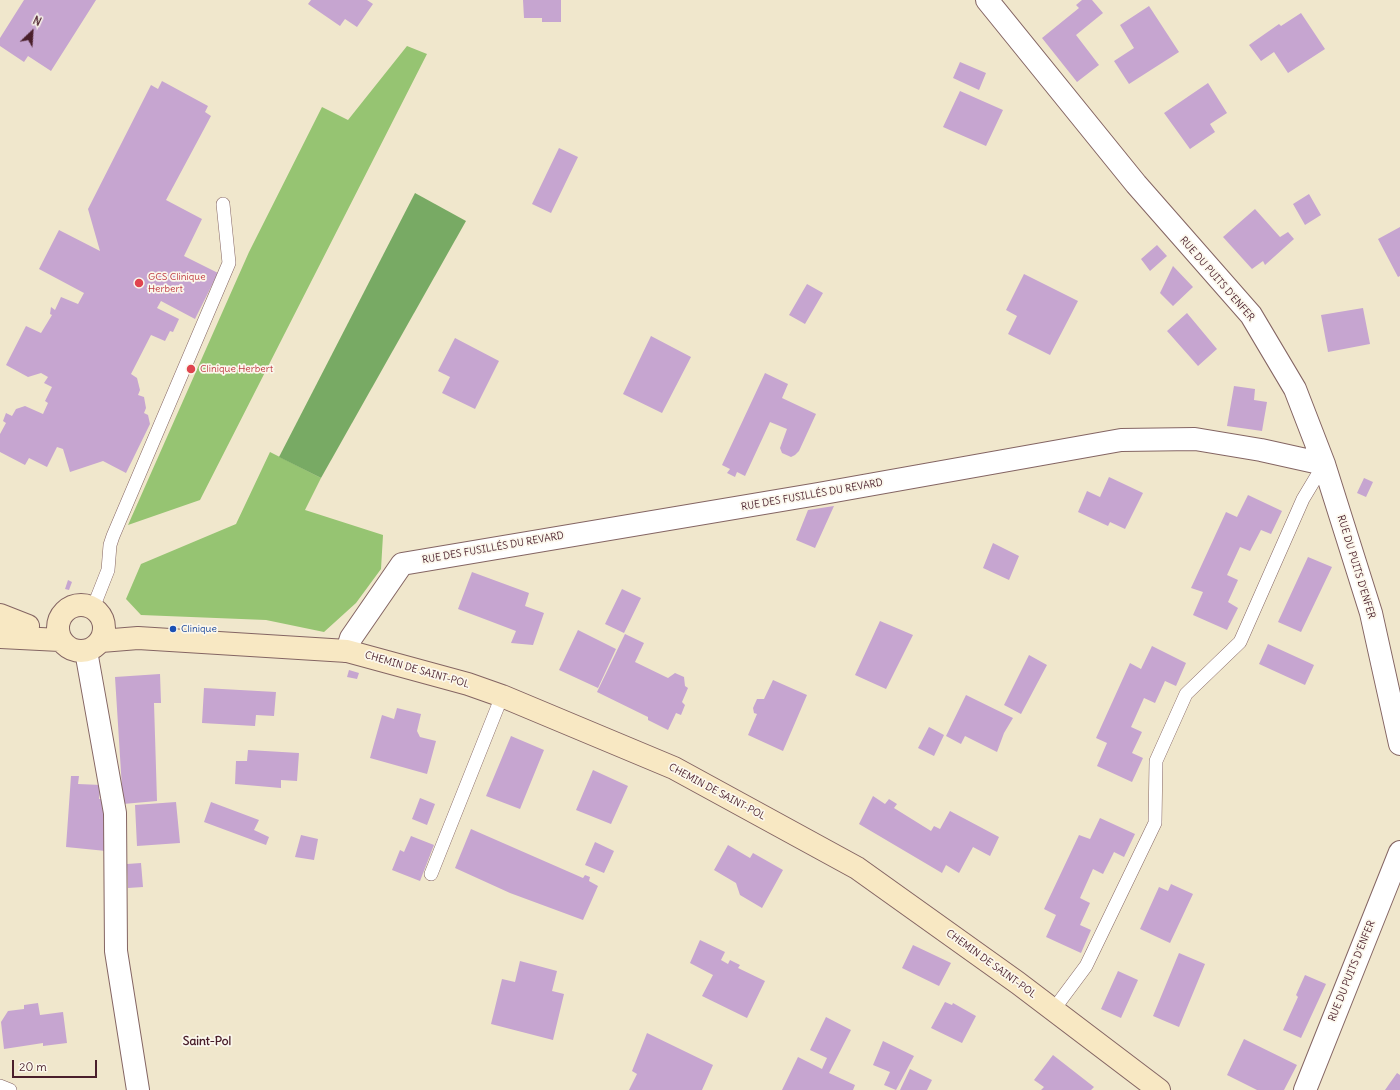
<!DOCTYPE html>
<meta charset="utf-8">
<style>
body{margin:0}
#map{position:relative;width:1400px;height:1090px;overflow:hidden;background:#f0e7cc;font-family:Delius,sans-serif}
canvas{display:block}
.north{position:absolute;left:12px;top:12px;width:40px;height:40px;-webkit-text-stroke:3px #fbf7ec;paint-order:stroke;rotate:25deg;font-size:11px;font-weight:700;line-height:16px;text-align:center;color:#4a1f2b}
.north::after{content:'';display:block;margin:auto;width:14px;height:18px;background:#4a1f2b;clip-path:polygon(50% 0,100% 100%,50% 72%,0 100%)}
.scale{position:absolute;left:12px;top:1060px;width:85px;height:18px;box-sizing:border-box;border:2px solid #4a1f2b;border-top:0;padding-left:5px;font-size:12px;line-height:14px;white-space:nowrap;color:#4a1f2b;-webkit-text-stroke:3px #fbf7ec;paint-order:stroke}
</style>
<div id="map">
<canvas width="1400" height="1090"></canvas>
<div class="north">N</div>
<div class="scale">20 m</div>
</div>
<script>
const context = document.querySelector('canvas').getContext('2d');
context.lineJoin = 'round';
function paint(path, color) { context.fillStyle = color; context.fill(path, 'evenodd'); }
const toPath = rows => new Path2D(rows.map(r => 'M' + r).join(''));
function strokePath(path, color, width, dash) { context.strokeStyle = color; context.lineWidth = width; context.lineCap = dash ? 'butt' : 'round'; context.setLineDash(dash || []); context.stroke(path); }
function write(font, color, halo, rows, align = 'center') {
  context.font = font + ' Delius,sans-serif'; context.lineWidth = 3.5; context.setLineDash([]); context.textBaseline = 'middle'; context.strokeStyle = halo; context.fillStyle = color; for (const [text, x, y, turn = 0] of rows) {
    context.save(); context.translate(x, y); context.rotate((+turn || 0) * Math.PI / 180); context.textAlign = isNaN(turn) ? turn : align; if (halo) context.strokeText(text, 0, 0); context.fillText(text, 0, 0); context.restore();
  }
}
const green = toPath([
 [407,46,427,54,200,500,128,525,249,252,322,107,348,120],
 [270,452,321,478,305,510,383,535,381,569,356,603,324,632,266,620,141,615,126,599,141,564,236,524]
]);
const forest = toPath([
 [415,193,466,221,321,478,279,457]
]);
const building = toPath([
 [24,0,96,0,51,71,28,56,24,62,0,46,0,38],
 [311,0,367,0,373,4,357,27,345,19,340,26,308,4],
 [523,0,561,0,561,22,542,22,542,18,524,18],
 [1082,0,1092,0,1103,13,1076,35,1099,65,1077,82,1042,38,1079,8,1076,5],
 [1149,6,1179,52,1129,84,1114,61,1134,48,1120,25],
 [1301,13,1325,49,1288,73,1274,52,1261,61,1249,45,1279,24,1281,26],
 [960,62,986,73,979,90,953,78],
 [162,81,208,106,205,112,211,116,166,200,202,219,184,256,218,273,195,319,161,301,157,308,179,319,173,332,170,331,165,341,151,335,131,374,137,378,140,390,138,395,144,397,146,408,144,413,148,415,150,424,126,473,103,461,70,472,63,449,57,447,47,467,29,458,25,465,0,452,0,434,6,423,3,421,6,413,12,416,16,409,25,406,43,414,48,403,45,401,52,387,44,383,48,377,41,373,28,377,6,365,26,326,41,333,52,315,50,314,51,307,55,310,61,297,78,304,84,293,39,269,59,230,100,251,88,209,151,85,158,89],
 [1208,83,1227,113,1210,124,1215,132,1190,149,1164,113],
 [960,91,1003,110,986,146,943,127],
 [559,148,578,157,551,213,532,204],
 [1309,194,1321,215,1305,225,1293,204],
 [1255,209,1280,237,1288,232,1294,239,1265,265,1263,261,1252,269,1223,237],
 [1400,227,1400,276,1398,277,1378,239],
 [1157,245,1167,256,1150,271,1141,259],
 [1173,266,1193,287,1173,306,1160,293],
 [1024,274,1078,301,1050,355,1008,334,1017,316,1006,310],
 [807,284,823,293,805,324,789,315],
 [1363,308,1370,344,1328,352,1321,315],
 [1187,313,1217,349,1198,366,1167,331],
 [651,336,691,357,662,413,623,394],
 [455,338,499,361,475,409,442,393,450,377,438,371],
 [765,373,788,384,782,398,816,414,799,451,795,455,791,457,782,453,780,448,787,429,770,422,745,476,737,472,735,477,727,473,730,469,722,465],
 [1234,386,1255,389,1254,400,1267,402,1262,431,1227,426],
 [1109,477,1143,493,1125,529,1110,522,1108,526,1078,512,1087,491,1100,497],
 [1364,478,1373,482,1366,497,1357,493],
 [1248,495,1282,511,1271,534,1261,530,1250,551,1240,547,1227,575,1238,580,1228,602,1238,608,1227,630,1193,615,1203,592,1191,588,1226,512,1237,517],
 [834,506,815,548,796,540,808,510],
 [993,543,1019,556,1009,580,983,568],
 [1308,557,1332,567,1301,632,1278,622],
 [472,572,529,593,525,606,544,613,533,645,511,643,516,631,458,609],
 [68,580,72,582,69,590,65,589],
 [622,589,641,598,624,633,605,624],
 [880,621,913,635,886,689,855,675],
 [578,630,616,649,598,688,559,670],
 [625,634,644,643,635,662,668,678,675,673,684,677,685,686,688,688,682,702,685,705,681,715,676,713,668,730,648,720,648,717,597,692],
 [1268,644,1314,665,1305,685,1259,664],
 [1152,646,1186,663,1176,686,1165,681,1155,703,1144,698,1131,727,1142,732,1132,753,1143,758,1132,782,1097,766,1107,743,1096,738,1130,663,1141,669],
 [1029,655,1047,665,1021,714,1004,705],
 [349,670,359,673,357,679,347,677],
 [160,674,161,703,154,703,157,801,123,804,115,677],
 [773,680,807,695,783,751,748,735,757,714,754,713,753,708,757,699,764,699],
 [204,688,276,692,274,716,256,715,255,726,202,723],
 [966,695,1013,718,1004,733,997,752,965,736,961,744,946,736],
 [397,708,421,714,417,731,420,737,436,741,427,774,370,758,382,715,394,719],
 [929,727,944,735,934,756,918,748],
 [511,736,544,750,520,809,486,796],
 [248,750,299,753,297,781,281,780,281,788,235,784,236,761,247,761],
 [593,770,628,786,611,824,576,810],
 [71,776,79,776,78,784,101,785,99,799,105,799,106,851,66,847],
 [873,796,885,804,889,799,897,804,894,808,931,831,934,826,940,829,950,811,999,837,990,856,973,847,959,873,946,865,942,873,859,824],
 [420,798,435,804,427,825,412,819],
 [176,802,180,843,137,846,135,805],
 [211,802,259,820,254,830,269,837,266,845,204,822],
 [1100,818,1135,834,1124,857,1114,852,1103,874,1093,869,1080,898,1090,903,1080,925,1091,930,1081,953,1046,937,1056,915,1044,909,1079,835,1090,839],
 [471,829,583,878,585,875,590,877,589,881,598,886,583,920,510,893,455,868],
 [301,835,318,839,314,860,295,857],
 [411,836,434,845,420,881,392,870,400,850,404,852],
 [595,842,614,851,604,873,585,865],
 [728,845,750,858,753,853,783,870,762,908,740,895,736,883,714,870],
 [141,863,143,887,128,888,127,864],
 [1171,884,1193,894,1170,943,1140,929,1159,887,1168,891],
 [700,940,725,952,721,960,728,964,730,960,740,965,738,968,765,981,747,1018,702,996,713,975,690,963],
 [913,945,951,963,939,986,902,968],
 [1179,953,1205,964,1179,1027,1153,1016],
 [520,961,557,971,552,991,564,994,553,1040,491,1024,502,979,515,982],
 [1118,971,1138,980,1121,1018,1101,1009],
 [1305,975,1326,984,1301,1038,1283,1030,1298,997,1296,995],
 [945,1002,952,1005,953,1003,976,1016,962,1043,931,1028],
 [38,1003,40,1015,63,1012,67,1043,43,1046,43,1043,4,1049,1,1022,8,1011,24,1009,24,1005],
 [826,1017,851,1030,829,1073,855,1085,853,1090,782,1090,798,1057,822,1069,827,1058,810,1050],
 [647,1033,713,1065,702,1090,629,1090,637,1074,632,1071],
 [1244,1039,1297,1065,1284,1090,1257,1090,1227,1075],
 [883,1041,914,1056,896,1090,884,1085,890,1072,873,1065],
 [1053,1055,1094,1087,1091,1090,1041,1090,1044,1087,1034,1080],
 [910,1069,932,1080,927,1090,900,1090],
 [1397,1073,1400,1075,1400,1090,1385,1090]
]);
const lane = toPath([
 [93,608,108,570,110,545,113,536,229,263,223,204],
 [431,874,502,696],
 [1054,1009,1086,966,1155,823,1156,761,1186,694,1240,642,1303,499,1324,464],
 [0,1086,10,1090]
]);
const street = toPath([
 [987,0,1136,184,1251,315,1295,389,1324,464,1371,613,1400,744],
 [86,651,115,813,116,951,138,1090],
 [347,651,351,638,402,564,818,494,1121,440,1195,439,1261,450,1324,464],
 [1305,1090,1400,852]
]);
const secondary = toPath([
 '58 628a23 23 0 1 1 46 0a23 23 0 1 1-46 0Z',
 [0,615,28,626],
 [0,637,60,640],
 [101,641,138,638,347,651,468,684,502,696,674,768,857,868,1018,983,1159,1090]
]);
const markers = [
 [139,283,5,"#e0444e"],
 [191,369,5,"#e0444e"],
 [173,629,4,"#1a4fb4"]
];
const healthNames = [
 ["GCS Clinique",148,277],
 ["Herbert",148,289],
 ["Clinique Herbert",200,369]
];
const streetNames = [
 ["RUE DU PUITS D'ENFER",1217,279,49],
 ["RUE DES FUSILLÉS DU REVARD",812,495,-10],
 ["RUE DES FUSILLÉS DU REVARD",493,548,-10],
 ["RUE DU PUITS D'ENFER",1356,567,73],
 ["CHEMIN DE SAINT-POL",417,670,16],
 ["CHEMIN DE SAINT-POL",717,792,28],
 ["CHEMIN DE SAINT-POL",991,964,36],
 ["RUE DU PUITS D'ENFER",1352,971,-68]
];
const transitNames = [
 ["Clinique",181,629]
];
const quarterNames = [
 ["Saint-Pol",207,1042]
];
paint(green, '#96c472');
paint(forest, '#78aa64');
paint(building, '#c6a5d0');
strokePath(lane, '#846563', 14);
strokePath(street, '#846563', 24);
strokePath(secondary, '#846563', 24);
strokePath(lane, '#fff', 13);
strokePath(street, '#fff', 22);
strokePath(secondary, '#f8e8c3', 22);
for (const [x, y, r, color] of markers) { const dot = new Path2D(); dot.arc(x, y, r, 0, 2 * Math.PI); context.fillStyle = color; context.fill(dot); strokePath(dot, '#fbf7ec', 1.5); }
write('10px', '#be3a42', '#fbf7ec', healthNames, 'left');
write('10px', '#4a1f2b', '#fbf7ec', streetNames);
write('10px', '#164399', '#fbf7ec', transitNames, 'left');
write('bold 12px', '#4a1f2b', '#fbf7ec', quarterNames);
</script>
